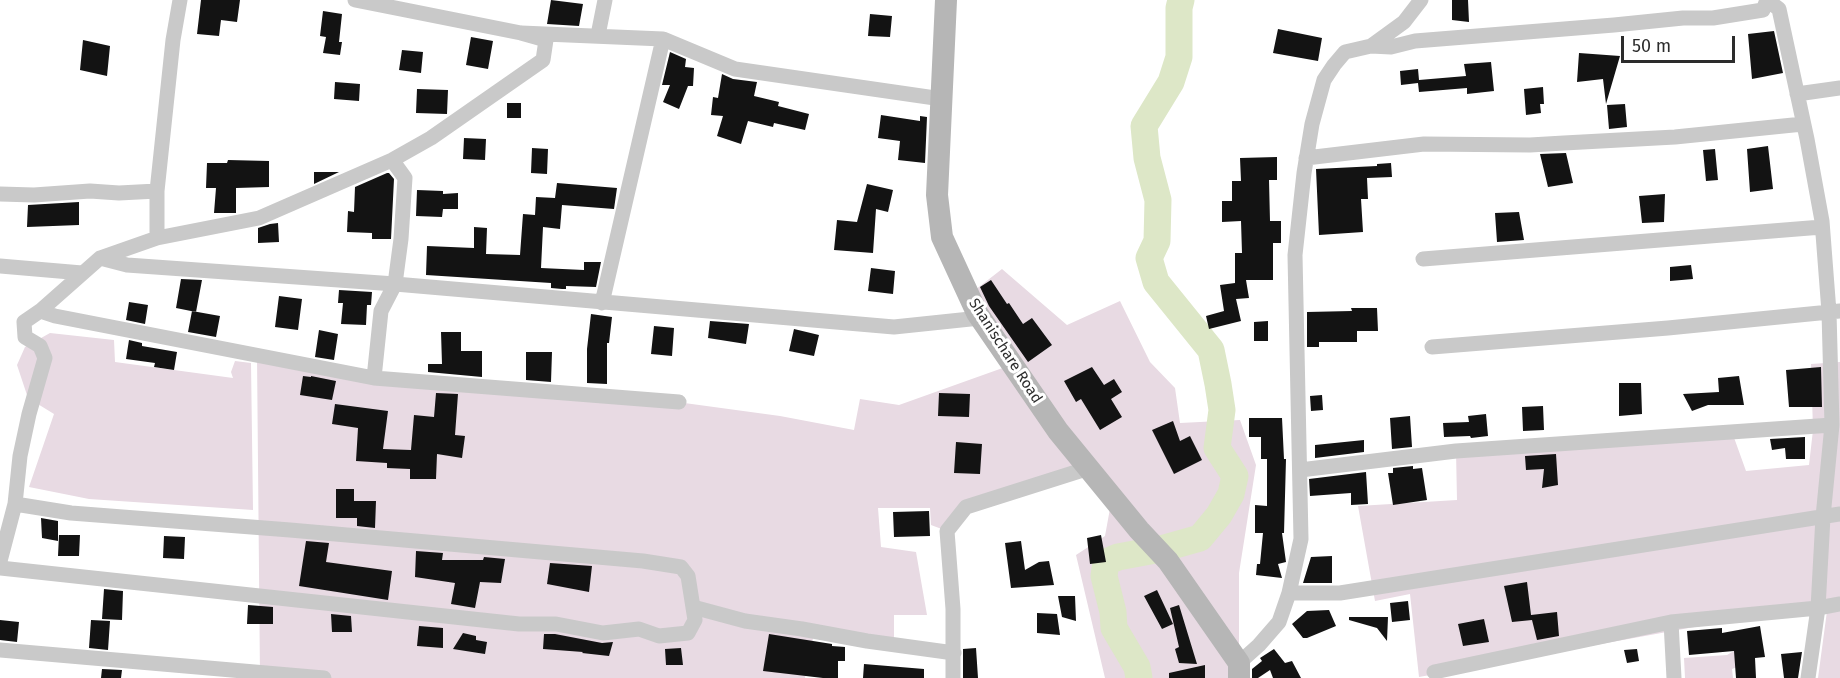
<!DOCTYPE html>
<style>
body{margin:0}
#map{position:relative;width:1840px;height:678px;overflow:hidden;background:#fff;font-family:"Fira Sans",sans-serif}
canvas{display:block}
.scale{position:absolute;left:1621px;top:36px;width:114px;height:27px;box-sizing:border-box;border:3px solid #2c2c2c;border-top:0;padding-left:8px;font-size:18px;line-height:21px;white-space:nowrap;color:#2c2c2c;-webkit-text-stroke:4px #fff;paint-order:stroke}
</style>
<div id="map">
<canvas width="1840" height="678"></canvas>
<div class="scale">50 m</div>
</div>
<script>
const context = document.querySelector('canvas').getContext('2d');
context.lineJoin = 'round';
function paint(path, color) { context.fillStyle = color; context.fill(path, 'evenodd'); }
const toPath = rows => new Path2D(rows.map(r => 'M' + r).join(''));
function strokePath(path, color, width, dash) { context.strokeStyle = color; context.lineWidth = width; context.lineCap = dash ? 'butt' : 'round'; context.setLineDash(dash || []); context.stroke(path); }
function write(font, color, halo, rows, align = 'center') {
  context.font = font + ' "Fira Sans",sans-serif'; context.lineWidth = 6; context.setLineDash([]); context.textBaseline = 'middle'; context.strokeStyle = halo; context.fillStyle = color; for (const [text, x, y, turn = 0] of rows) {
    context.save(); context.translate(x, y); context.rotate((+turn || 0) * Math.PI / 180); context.textAlign = isNaN(turn) ? turn : align; if (halo) context.strokeText(text, 0, 0); context.fillText(text, 0, 0); context.restore();
  }
}
const green = toPath([
 [1002,269,1067,325,1120,301,1150,362,1175,388,1180,423,1240,420,1256,465,1239,573,1239,678,1105,678,1076,555,1105,536,1111,503,1089,468,967,507,947,531,931,525,930,508,878,508,881,547,916,552,927,615,894,615,894,643,813,638,805,678,260,678,257,356,374,378,655,399,780,416,854,430,860,399,899,405,1011,365,975,290],
 [50,333,114,340,115,362,233,378,231,372,235,361,251,363,253,510,89,499,29,487,54,414,28,398,17,365,25,347],
 [1840,362,1840,602,1799,608,1419,677,1410,594,1375,601,1358,506,1457,500,1456,451,1732,432,1746,471,1809,465,1813,430,1811,364],
 [1840,608,1840,678,1818,678,1827,611],
 [1739,648,1737,667,1732,669,1733,678,1685,678,1684,658,1727,655]
]);
const river = toPath([
 [1139,678,1137,667,1114,628,1113,612,1104,576,1106,562,1118,557,1161,549,1200,538,1219,515,1231,494,1235,476,1217,448,1222,410,1218,384,1211,350,1156,282,1149,258,1157,241,1158,200,1147,158,1144,126,1171,82,1179,57,1179,8,1181,0]
]);
const building = toPath([
 [201,0,240,0,237,22,221,20,219,36,197,34],
 [551,0,583,4,579,26,547,24],
 [1452,0,1468,0,1469,22,1452,20],
 [323,11,342,14,339,42,342,42,340,55,323,53,326,37,320,36],
 [870,14,892,16,890,37,868,36],
 [1278,29,1322,38,1318,61,1273,53],
 [1774,31,1783,73,1752,79,1748,34],
 [471,37,493,41,488,69,466,65],
 [83,40,110,46,107,76,80,70],
 [402,50,423,52,421,73,399,70],
 [670,52,686,59,685,67,694,68,693,86,688,86,679,109,663,102,670,85,662,85],
 [1579,53,1620,56,1606,104,1603,79,1577,82],
 [1491,62,1494,91,1467,94,1467,88,1419,92,1418,83,1401,85,1400,71,1418,69,1419,80,1466,76,1464,64],
 [722,74,733,79,757,82,754,96,779,102,778,106,809,114,805,130,774,123,773,127,748,121,741,144,717,136,723,116,711,115,713,97,718,98],
 [335,82,360,84,359,101,334,99],
 [1543,87,1544,104,1540,104,1541,113,1526,115,1524,89],
 [417,89,448,90,447,114,416,113],
 [507,103,521,103,521,118,507,118],
 [1625,104,1627,127,1609,129,1607,105],
 [881,115,920,121,920,116,927,117,925,163,898,160,900,141,878,138],
 [464,138,486,139,485,160,463,159],
 [1768,146,1773,189,1750,192,1747,149],
 [532,148,548,149,547,174,531,173],
 [1715,149,1718,180,1706,181,1703,150],
 [1566,153,1573,183,1548,187,1540,154],
 [1277,157,1277,180,1269,180,1270,221,1281,221,1281,243,1273,243,1273,280,1246,280,1249,298,1236,299,1241,321,1209,329,1206,316,1224,311,1220,285,1235,283,1235,253,1242,253,1241,221,1222,222,1222,201,1232,201,1232,181,1241,181,1240,158],
 [228,160,269,161,269,187,236,188,236,213,214,213,216,188,206,188,207,163,227,163],
 [1391,163,1392,177,1367,178,1368,199,1361,199,1363,232,1319,235,1316,169,1377,166,1377,164],
 [314,172,339,172,314,184],
 [387,173,389,173,394,179,391,239,372,239,372,233,347,232,348,211,354,212,355,187],
 [557,183,617,188,614,209,562,205,560,229,543,227,541,268,584,270,584,262,601,262,596,287,566,286,566,289,562,289,551,288,551,283,426,275,427,246,474,248,474,227,487,228,486,254,520,255,523,214,535,215,536,197,555,198],
 [867,184,893,190,888,212,876,209,873,253,834,250,837,220,857,222],
 [417,190,443,191,443,194,458,193,458,209,443,209,442,217,416,216],
 [1665,194,1664,222,1642,223,1639,196],
 [79,202,79,225,27,227,28,205],
 [1519,212,1524,240,1497,242,1495,213],
 [278,223,279,242,258,243,258,228,270,224],
 [1691,265,1693,279,1670,281,1670,267],
 [871,268,895,271,893,294,868,291],
 [181,279,202,280,196,312,176,308],
 [991,280,1007,304,1009,303,1023,324,1032,318,1052,345,1028,362,989,306,980,287],
 [339,290,372,292,371,305,367,305,366,325,341,324,343,303,338,303],
 [279,296,302,299,298,330,275,327],
 [129,302,148,305,145,324,126,320],
 [1351,308,1377,308,1378,331,1357,331,1357,342,1319,342,1319,347,1307,347,1307,312,1352,311],
 [192,311,220,316,216,337,188,332],
 [591,314,612,317,609,343,607,343,607,384,587,383,587,349],
 [710,321,749,324,746,344,708,338],
 [1268,321,1268,341,1254,341,1254,322],
 [654,326,674,328,672,356,651,354],
 [794,329,819,335,814,356,789,351],
 [319,330,338,334,334,360,315,357],
 [441,332,461,332,461,351,482,351,482,377,428,372,428,364,442,364],
 [129,340,142,343,142,346,177,352,174,370,154,367,155,363,126,359],
 [526,352,552,352,551,382,526,380],
 [1092,367,1104,385,1114,379,1122,392,1111,399,1122,417,1100,430,1081,399,1076,402,1064,381],
 [1821,367,1822,407,1789,407,1786,370],
 [303,376,311,377,311,376,336,381,332,400,300,395],
 [1739,376,1744,405,1708,405,1692,411,1683,394,1719,392,1718,378],
 [1619,383,1641,383,1642,414,1619,416],
 [436,393,458,394,455,435,465,436,462,458,437,454,436,479,410,479,410,469,387,468,387,463,356,461,358,428,332,424,335,404,388,411,383,449,411,450,414,415,434,417],
 [939,393,970,394,969,417,938,416],
 [1322,395,1323,410,1311,411,1310,396],
 [1543,406,1544,430,1523,431,1522,407],
 [1486,414,1488,436,1471,438,1470,436,1444,437,1443,423,1469,422,1468,416],
 [1410,416,1412,447,1392,449,1390,418],
 [1249,418,1282,418,1284,459,1286,459,1284,533,1282,533,1286,562,1278,564,1282,578,1256,575,1257,564,1260,564,1263,533,1255,533,1255,505,1267,506,1267,459,1261,459,1261,437,1249,437],
 [1173,421,1180,441,1190,436,1202,460,1174,474,1152,430],
 [1805,437,1805,459,1786,459,1785,448,1772,450,1770,439],
 [1364,440,1364,452,1315,458,1315,445],
 [956,442,982,444,980,474,954,473],
 [1556,454,1558,485,1542,488,1544,469,1526,470,1525,456],
 [1413,466,1413,469,1422,468,1427,500,1393,505,1388,473,1393,473,1393,468],
 [1366,472,1368,504,1351,505,1351,493,1310,496,1309,479],
 [336,489,354,489,354,501,376,501,375,528,357,526,357,518,336,518],
 [929,511,930,536,894,537,893,512],
 [41,518,58,521,58,541,42,538],
 [59,535,80,535,79,556,58,556],
 [1101,535,1106,562,1090,564,1087,538],
 [164,536,185,537,184,559,163,558],
 [306,541,329,543,326,562,392,571,388,600,299,586],
 [1021,541,1025,570,1039,562,1049,561,1054,585,1011,588,1005,543],
 [416,551,443,553,442,560,483,560,484,557,505,559,501,583,480,582,475,608,451,604,455,583,415,577],
 [1332,556,1332,583,1303,583,1311,557],
 [550,563,592,566,589,592,547,584],
 [1527,582,1531,615,1557,612,1559,636,1537,640,1532,620,1512,622,1504,586],
 [104,589,123,591,122,620,102,619],
 [1157,590,1173,624,1162,629,1144,596],
 [1058,596,1075,596,1076,621,1062,617],
 [1408,601,1410,620,1392,622,1390,603],
 [248,605,273,607,273,624,247,624],
 [1179,605,1197,664,1179,663,1175,649,1179,647,1170,608],
 [1329,610,1336,626,1307,638,1303,638,1292,624,1307,611],
 [1037,613,1057,614,1060,635,1037,633],
 [331,614,351,616,352,632,332,632],
 [1349,617,1388,617,1387,641,1377,628,1349,620],
 [1484,619,1489,642,1463,646,1458,624],
 [0,620,19,622,17,642,0,640],
 [91,620,110,621,108,650,89,648],
 [419,626,443,628,443,648,417,646],
 [1760,626,1765,657,1755,658,1756,678,1736,678,1734,651,1689,655,1687,631,1722,628,1722,633],
 [463,633,476,636,476,640,487,642,485,654,453,649],
 [544,634,555,634,602,643,613,642,609,656,582,653,583,652,543,649],
 [769,634,832,644,832,646,845,647,845,661,838,661,838,678,823,678,763,671],
 [681,648,683,665,666,665,665,649],
 [976,648,978,678,963,678,963,649],
 [1274,649,1285,663,1292,661,1301,678,1273,678,1270,670,1258,678,1252,678,1252,669,1262,661,1260,658],
 [1637,649,1639,661,1627,663,1624,650],
 [1802,652,1798,678,1784,678,1781,654],
 [864,664,924,669,924,678,863,678],
 [1205,665,1205,678,1169,678,1169,673],
 [102,669,122,670,121,678,101,678]
]);
const street = toPath([
 [355,0,521,33,663,39,735,69,942,99],
 [598,35,605,0],
 [1371,46,1404,22,1421,0],
 [1797,94,1840,88],
 [1306,158,1424,144,1530,145,1564,143,1675,137,1803,124],
 [157,191,173,40,180,0],
 [0,194,34,195,90,191,119,193,157,191,157,238],
 [100,258,127,265,395,284,894,327,980,318],
 [1423,259,1822,227],
 [0,266,82,273],
 [602,303,663,39],
 [40,311,55,316,374,378,679,402],
 [1432,347,1668,328,1840,311],
 [374,378,381,311,395,284,401,239,405,178,392,160],
 [1300,470,1456,451,1832,425],
 [0,561,15,504,20,456,29,414,45,358,40,346,25,337,24,322,40,311,100,258,157,238,259,218,392,160,431,138,543,60,546,40,521,33],
 [0,568,519,624,556,624,603,633,639,629,659,636,688,633,695,620,688,576,681,567,643,561,290,530,71,513,15,504],
 [1289,593,1340,593,1840,514],
 [693,607,745,621,802,629,867,641,954,653],
 [1671,622,1674,678],
 [0,650,324,678],
 [1239,663,1259,645,1279,622,1289,593,1301,539,1295,255,1304,173,1312,124,1324,80,1334,65,1345,52,1371,46,1391,47,1415,41,1614,25,1683,18,1713,18,1763,10,1767,0,1779,9,1807,139,1822,221,1829,312,1832,425,1823,517,1818,608,1808,678],
 [1434,672,1671,622,1818,608,1840,604],
 [953,678,953,609,947,531,966,507,1089,468]
]);
const secondary = toPath([
 [946,0,937,195,942,237,977,313,1058,431,1139,530,1168,561,1239,663,1239,678]
]);
const streetNames = [
 ["Shanischare Road",1005,351,57]
];
paint(green, '#e8dae3');
strokePath(river, '#dde7c7', 27);
paint(building, '#131313');
strokePath(street, '#c9c9c9', 15);
strokePath(secondary, '#b6b6b6', 22);
write('15px', '#2c2c2c', '#fff', streetNames);
</script>
